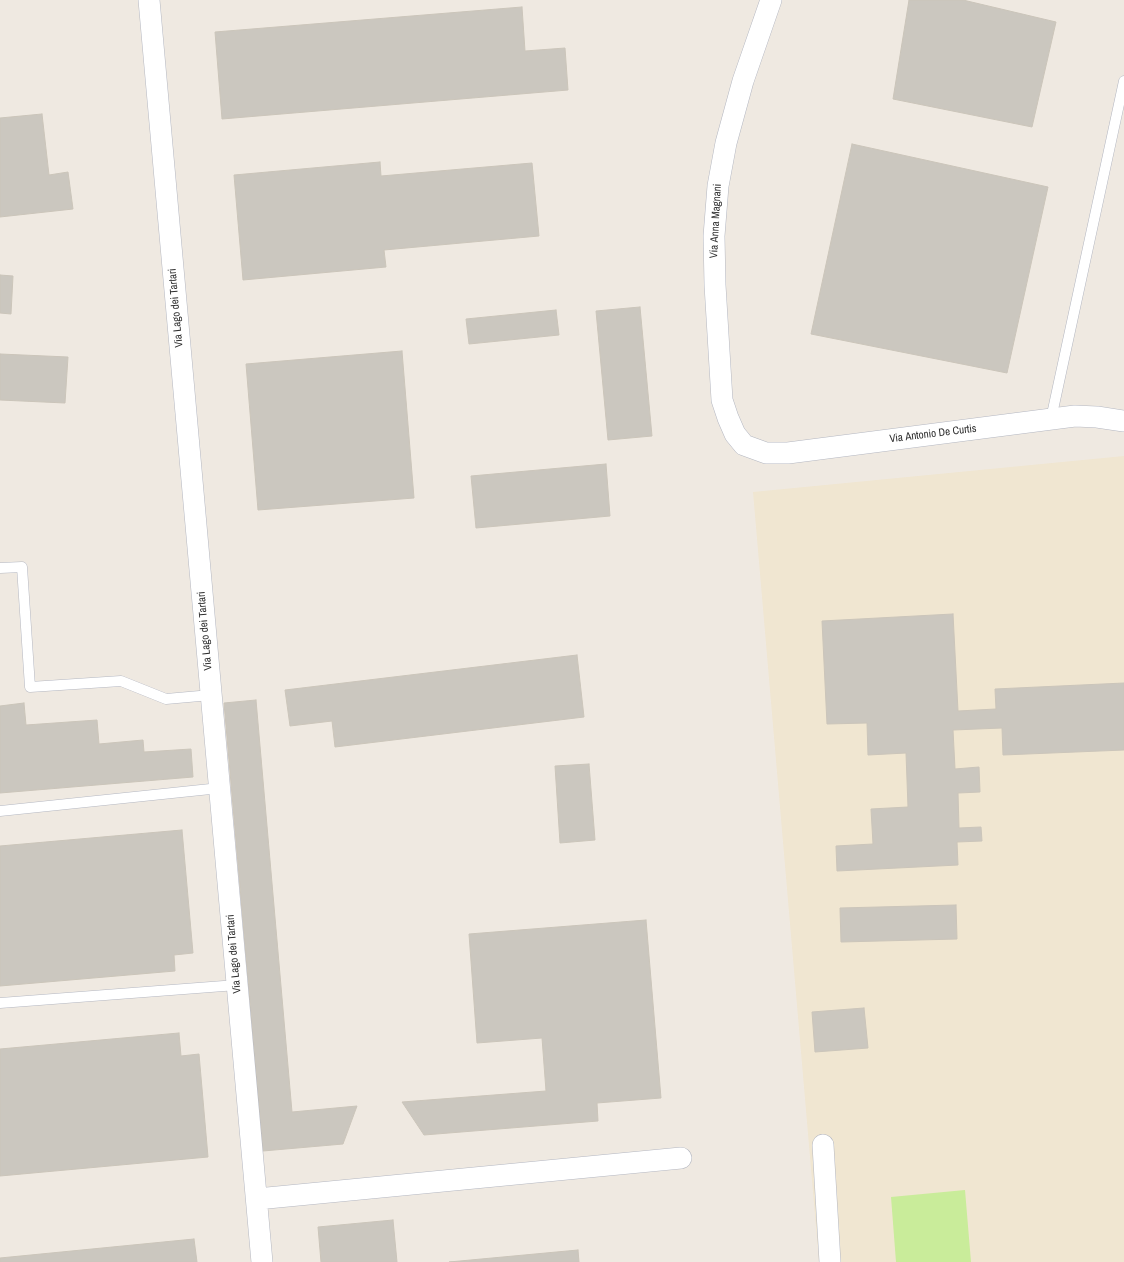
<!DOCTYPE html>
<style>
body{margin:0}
canvas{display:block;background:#efe9e1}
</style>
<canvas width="1124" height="1262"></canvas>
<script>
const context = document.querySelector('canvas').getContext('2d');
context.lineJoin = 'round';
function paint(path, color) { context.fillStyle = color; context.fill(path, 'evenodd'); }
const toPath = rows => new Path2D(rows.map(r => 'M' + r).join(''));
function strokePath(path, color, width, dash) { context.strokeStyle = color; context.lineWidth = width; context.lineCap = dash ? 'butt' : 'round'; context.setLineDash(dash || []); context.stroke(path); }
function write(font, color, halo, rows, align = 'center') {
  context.font = font + ' "Archivo Narrow",sans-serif'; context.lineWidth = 4; context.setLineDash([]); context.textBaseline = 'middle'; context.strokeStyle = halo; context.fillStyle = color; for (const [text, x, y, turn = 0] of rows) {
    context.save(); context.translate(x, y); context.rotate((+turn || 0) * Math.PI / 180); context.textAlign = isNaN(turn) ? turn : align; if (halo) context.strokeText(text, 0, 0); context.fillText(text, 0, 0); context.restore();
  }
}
const education = toPath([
 [1124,456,1124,1262,819,1262,753,492]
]);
const pitch = toPath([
 [965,1190,971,1262,896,1262,891,1197]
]);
const building = toPath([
 [909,0,963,0,1056,22,1032,127,893,99,909,0],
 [522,7,525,51,565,48,568,90,222,119,215,32,522,7],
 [42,114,49,175,68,172,73,209,0,217,0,118,42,114],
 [852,144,1048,187,1007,373,811,334,852,144],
 [380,162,381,176,532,163,539,236,384,250,386,267,243,280,234,175,380,162],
 [0,275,13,276,11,314,0,313,0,275],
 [640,307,652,436,608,440,596,311,640,307],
 [556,310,559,335,469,344,466,319,556,310],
 [402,351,414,498,258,510,246,364,402,351],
 [0,354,68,357,65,403,0,400,0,354],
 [606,464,610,516,476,528,471,476,606,464],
 [953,614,958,711,996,709,995,689,1124,683,1124,750,1003,755,1002,728,953,730,955,769,979,767,980,792,958,793,959,828,981,827,982,841,957,842,958,865,837,871,836,846,873,844,871,809,908,807,906,753,868,755,867,723,827,724,822,621,953,614],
 [577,655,584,717,335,747,332,721,290,726,285,690,577,655],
 [256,700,292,1112,357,1106,343,1144,263,1151,224,703,256,700],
 [24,703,26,725,97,720,99,744,143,740,144,752,191,749,193,777,0,793,0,706,24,703],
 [589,764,595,840,560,843,555,766,589,764],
 [182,830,193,953,174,955,175,971,0,986,0,846,182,830],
 [956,905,957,939,841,942,840,908,956,905],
 [646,920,661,1098,597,1103,598,1121,424,1135,402,1102,546,1091,542,1038,477,1043,469,934,646,920],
 [864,1008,868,1048,815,1052,812,1012,864,1008],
 [179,1033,181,1056,199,1054,208,1157,0,1176,0,1049,179,1033],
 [393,1220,397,1262,321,1262,318,1227,393,1220],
 [194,1239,197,1262,0,1262,0,1258,194,1239],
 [578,1250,579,1262,449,1262,578,1250]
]);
const lane = toPath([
 [1051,419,1124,81],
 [0,568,22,567,30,687,121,681,166,699,211,695],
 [0,811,220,788],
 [0,1003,237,985]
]);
const street = toPath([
 [149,0,262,1262],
 [771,0,743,81,726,143,718,186,714,236,715,285,722,400,728,418,735,434,744,445,766,453,788,453,1075,416,1097,417,1124,421],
 [823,1145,830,1262],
 [257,1199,681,1158]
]);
const streetNames = [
 ["Via Anna Magnani",716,221,-87],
 ["Via Lago dei Tartari",176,308,-95],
 ["Via Antonio De Curtis",933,434,-7],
 ["Via Lago dei Tartari",205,631,-95],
 ["Via Lago dei Tartari",234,954,-95]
];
paint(education, '#f0e6d1');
paint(pitch, '#c9ec9a');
paint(building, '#cbc7bf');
strokePath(building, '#cbc5ba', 1);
strokePath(lane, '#b4b7c1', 11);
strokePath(street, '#b4b7c1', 22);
strokePath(lane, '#fff', 10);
strokePath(street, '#fff', 21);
write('11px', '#2e2e2e', '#fff', streetNames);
</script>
